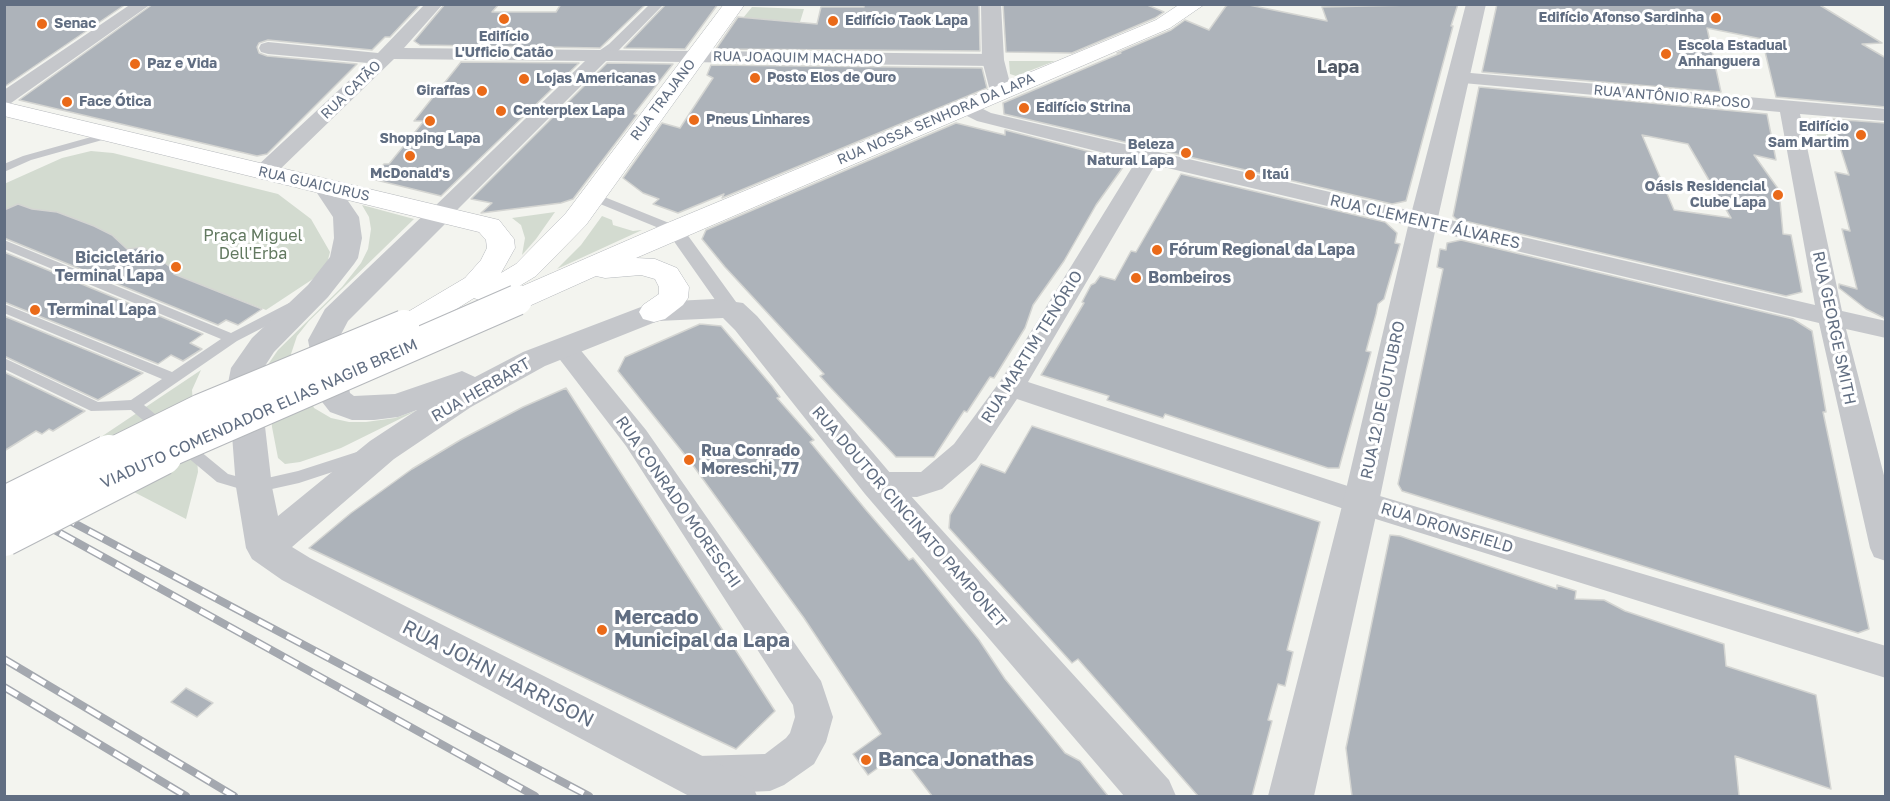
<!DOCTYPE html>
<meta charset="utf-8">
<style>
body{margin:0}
#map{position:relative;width:1890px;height:801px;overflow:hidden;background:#f3f4ef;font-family:"Golos Text",sans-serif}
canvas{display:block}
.frame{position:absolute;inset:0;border:6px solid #616e82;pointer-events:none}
</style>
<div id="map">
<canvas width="1890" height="801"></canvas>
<div class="frame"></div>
</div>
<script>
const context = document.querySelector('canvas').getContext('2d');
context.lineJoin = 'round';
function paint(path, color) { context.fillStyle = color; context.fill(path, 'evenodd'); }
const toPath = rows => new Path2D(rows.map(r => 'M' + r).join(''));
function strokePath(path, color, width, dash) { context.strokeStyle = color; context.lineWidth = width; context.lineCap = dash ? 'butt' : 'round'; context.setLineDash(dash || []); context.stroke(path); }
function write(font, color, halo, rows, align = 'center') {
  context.font = font + ' "Golos Text",sans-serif'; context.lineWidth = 6; context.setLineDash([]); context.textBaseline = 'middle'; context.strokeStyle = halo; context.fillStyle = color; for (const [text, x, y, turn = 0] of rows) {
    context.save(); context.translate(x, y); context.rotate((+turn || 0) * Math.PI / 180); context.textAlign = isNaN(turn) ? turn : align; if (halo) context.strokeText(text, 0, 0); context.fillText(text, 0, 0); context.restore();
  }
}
const green = toPath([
 [752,7,804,9,800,22,743,18],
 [1009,61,1055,61,1016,76,1010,74],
 [1815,118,1885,125,1885,130,1824,124,1834,150,1820,147,1813,119],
 [91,151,113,153,278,194,311,219,330,252,325,271,266,310,5,209,4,184,62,158],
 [362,205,414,219,309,321,297,336,291,354,314,408,331,418,349,422,366,422,395,418,418,410,341,448,300,462,285,464,278,458,272,427,267,366,278,350,342,287,361,263,368,249,371,229,369,217],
 [555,212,536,239,522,255,525,238,521,225,512,218],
 [602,216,612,220,613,225,633,231,642,230,557,269,581,245],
 [201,370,192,390,198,472,186,519,132,491,89,445]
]);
const building = toPath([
 [4,4,126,4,4,87,4,4],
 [153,4,421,4,390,37,385,37,372,50,268,40,259,43,257,47,259,53,267,56,357,64,267,154,257,156,19,100,153,4],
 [445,4,499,4,492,12,556,12,561,4,646,4,600,48,420,45,414,41,445,4],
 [666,4,718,4,685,49,624,48,666,4],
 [864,4,979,4,980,51,716,49,738,17,817,24,821,7,864,7,864,4],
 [1003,4,1145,4,1164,12,1155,18,1072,53,1006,52,1003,4],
 [1230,4,1244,4,1327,21,1322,7,1458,4,1451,26,1453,26,1406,201,1392,204,1004,114,1003,103,1121,53,1117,53,1171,30,1185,20,1209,30,1226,6,1230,4],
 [1497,4,1818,4,1882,43,1862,44,1886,58,1886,107,1776,97,1762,39,1707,28,1721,92,1482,72,1497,4],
 [461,62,579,63,441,196,372,179,384,164,389,164,424,121,414,121,461,62],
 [607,63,673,64,634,114,637,115,573,199,561,203,481,213,492,203,471,199,607,63],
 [711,65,982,68,987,88,722,198,724,194,678,213,653,204,659,199,643,193,623,178,662,123,680,128,713,78,707,75,711,65],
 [1479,87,1767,114,1776,160,1754,155,1779,190,1783,234,1791,235,1802,292,1786,296,1456,219,1453,216,1479,87],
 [1642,135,1688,144,1731,218,1674,210,1642,135],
 [1831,119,1886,123,1886,319,1866,309,1839,288,1839,284,1857,289,1842,229,1850,231,1835,172,1849,175,1831,119],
 [956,123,1005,135,1005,130,1130,162,1128,165,1126,163,1096,205,1064,261,1033,305,1025,328,994,378,990,377,967,412,964,411,934,457,896,457,830,387,820,376,824,374,725,267,702,239,706,230,956,123],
 [1181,174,1385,222,1397,233,1395,243,1400,244,1384,299,1378,304,1376,314,1366,351,1371,352,1339,468,1328,468,1165,414,1163,418,1107,400,1109,396,1041,375,1084,303,1082,302,1091,285,1095,283,1100,276,1115,280,1131,251,1136,252,1181,174],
 [18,204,32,209,57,212,94,226,112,235,127,249,142,247,146,249,177,272,174,274,262,309,238,325,226,320,218,325,4,238,4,210,18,204],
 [1461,240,1793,319,1812,331,1826,412,1823,412,1869,629,1858,633,1402,491,1398,484,1443,269,1437,267,1440,249,1446,250,1447,243,1461,240],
 [4,252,203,334,190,343,202,349,183,361,171,355,158,364,4,302,4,252],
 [4,316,143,373,98,400,4,356,4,316],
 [700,324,721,326,772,386,780,397,777,398,814,440,810,442,866,510,909,560,913,558,979,640,1005,679,1057,743,1065,753,1080,761,1108,796,932,796,899,753,868,775,853,754,881,734,804,618,689,460,618,371,625,357,700,324],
 [4,372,85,411,53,431,49,429,42,434,36,431,4,451,4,372],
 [566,388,775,711,736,749,309,548,351,513,412,469,462,439,523,407,566,388],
 [1032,426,1320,522,1287,650,1293,652,1285,686,1278,684,1268,720,1272,721,1252,796,1198,796,1078,659,1072,663,949,528,950,515,981,464,1005,473,1032,426],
 [1390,535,1400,536,1557,589,1557,585,1576,591,1575,599,1604,600,1625,611,1724,644,1726,666,1816,695,1831,789,1735,756,1739,796,1352,796,1346,748,1390,535],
 [186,688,213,703,197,717,171,702,186,688]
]);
const service = toPath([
 [109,132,114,135,113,137,31,160,4,172,4,164,23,156,109,132],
 [592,192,679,227,681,230,679,233,671,233,588,199,588,193,592,192],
 [4,240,231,333,289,303,299,303,301,306,299,309,237,341,144,405,228,474,254,481,298,471,363,450,369,452,371,456,369,460,299,483,254,493,217,482,131,410,91,411,4,369,4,358,98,402,131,400,162,379,4,313,4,304,172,372,221,339,4,249,4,240]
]);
const pedestrian = toPath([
 [650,4,664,4,619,50,606,59,596,59,594,56,596,53,609,44,650,4],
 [675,225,681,226,739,306,742,310,739,314,725,314,666,230,669,226,675,225]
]);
const minor = toPath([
 [131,4,151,4,11,103,4,105,4,90,131,4],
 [425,4,443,4,404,48,993,54,1000,56,1002,60,1000,64,993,66,606,61,449,218,441,220,433,218,429,213,433,208,585,61,394,59,272,177,264,179,256,177,253,172,256,167,368,63,268,54,261,52,259,48,261,44,268,42,378,53,425,4],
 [1459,72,1886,109,1886,121,1800,114,1842,311,1886,321,1886,338,1846,329,1886,483,1886,561,1874,557,1870,548,1819,323,1155,165,1028,382,1363,491,1886,646,1886,678,1350,511,1017,399,976,460,942,489,917,497,878,496,867,492,863,484,867,476,878,472,921,472,954,444,1001,380,1136,161,977,121,967,116,959,105,962,101,969,99,976,101,981,108,991,113,1815,305,1780,112,1452,82,1449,78,1452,74,1459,72],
 [564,339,574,342,646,430,821,681,833,717,826,742,814,764,784,785,770,791,698,794,684,788,678,775,684,762,698,756,765,754,786,738,790,733,795,717,793,705,626,446,551,348,554,342,564,339]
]);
const tertiary = toPath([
 [981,4,1001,4,1004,60,1012,91,1009,96,1001,98,993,96,990,91,982,60,981,4],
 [1466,4,1486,4,1437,222,1379,502,1314,796,1268,796,1343,502,1409,222,1466,4],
 [326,179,335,182,359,217,362,238,358,258,354,264,328,297,274,352,263,369,260,383,272,487,278,516,370,441,417,410,398,417,374,420,352,420,330,412,319,398,308,340,325,309,432,207,441,205,450,207,454,213,450,219,348,321,338,340,350,393,354,396,395,394,462,371,475,377,523,352,654,302,715,299,743,303,757,316,891,474,1169,780,1176,796,1124,796,865,494,735,330,723,318,658,321,545,366,471,407,394,459,292,547,310,558,750,780,757,796,689,796,282,580,252,559,246,548,236,487,228,383,231,368,252,338,308,285,330,257,334,238,333,217,313,187,317,182,326,179]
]);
const primary = toPath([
 [724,4,745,4,586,225,536,276,511,291,665,224,1156,20,1180,4,1205,4,1170,28,636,258,655,259,677,268,689,287,688,298,683,305,665,319,654,322,643,319,639,312,643,305,659,294,659,287,655,279,641,275,605,278,596,276,527,307,517,309,507,307,502,300,506,295,486,303,474,298,428,327,417,330,406,327,402,320,406,313,465,278,481,260,487,248,486,240,479,232,4,116,4,102,499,220,514,239,515,248,501,273,516,264,566,213,724,4]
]);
const rail = toPath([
 [4,486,589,796],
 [4,502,535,796],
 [4,659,234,796],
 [4,687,186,796]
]);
const primaryBridgeFar1 = toPath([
 [106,456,201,409,404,325],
 [159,456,517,300]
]);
const primaryBridge = toPath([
 [4,507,109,455],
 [4,536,162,455]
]);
const markers = [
 [1716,18,6,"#ea6a19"],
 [504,19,6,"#ea6a19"],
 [833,21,6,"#ea6a19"],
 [42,24,6,"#ea6a19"],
 [1666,54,6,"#ea6a19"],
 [135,64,6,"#ea6a19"],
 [755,78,6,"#ea6a19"],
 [524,79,6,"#ea6a19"],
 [482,91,6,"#ea6a19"],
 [67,102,6,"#ea6a19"],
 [1024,108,6,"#ea6a19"],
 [501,111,6,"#ea6a19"],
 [694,120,6,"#ea6a19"],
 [430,121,6,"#ea6a19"],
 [1861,135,6,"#ea6a19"],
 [1186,153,6,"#ea6a19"],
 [410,156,6,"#ea6a19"],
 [1250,175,6,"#ea6a19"],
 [1778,195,6,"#ea6a19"],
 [1157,250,6,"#ea6a19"],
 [176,267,6,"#ea6a19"],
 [1136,278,6,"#ea6a19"],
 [35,310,6,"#ea6a19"],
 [689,460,6,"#ea6a19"],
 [602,630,6,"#ea6a19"],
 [866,760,6,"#ea6a19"]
];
const farPoinames = [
 ["Edifício Afonso Sardinha",1704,18,"right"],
 ["Edifício Taok Lapa",845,21],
 ["Senac",54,24],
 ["Edifício",504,37,"center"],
 ["L'Ufficio Catão",504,53,"center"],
 ["Escola Estadual",1678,46],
 ["Anhanguera",1678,62],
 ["Paz e Vida",147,64],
 ["Posto Elos de Ouro",767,78],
 ["Lojas Americanas",536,79],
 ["Giraffas",470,91,"right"],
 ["Face Ótica",79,102],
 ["Edifício Strina",1036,108],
 ["Centerplex Lapa",513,111],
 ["Pneus Linhares",706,120],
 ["Edifício",1849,127,"right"],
 ["Sam Martim",1849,143,"right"],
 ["Shopping Lapa",430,139,"center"],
 ["Beleza",1174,145,"right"],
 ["Natural Lapa",1174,161,"right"],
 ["McDonald's",410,174,"center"],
 ["Itaú",1262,175],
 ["Oásis Residencial",1766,187,"right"],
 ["Clube Lapa",1766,203,"right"]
];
const farStreetnames = [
 ["RUA JOAQUIM MACHADO",798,58,1],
 ["RUA CATÃO",351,90,-44],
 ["RUA ANTÔNIO RAPOSO",1672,97,5],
 ["RUA TRAJANO",663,100,-53],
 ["RUA NOSSA SENHORA DA LAPA",936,119,-23],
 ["RUA GUAICURUS",314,184,13]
];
const streetNames = [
 ["RUA CLEMENTE ÁLVARES",1425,222,13],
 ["RUA GEORGE SMITH",1834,328,78],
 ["RUA MARTIM TENÓRIO",1032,347,-58],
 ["RUA HERBART",481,390,-30],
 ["RUA 12 DE OUTUBRO",1383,400,-78],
 ["VIADUTO COMENDADOR ELIAS NAGIB BREIM",259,414,-24],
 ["RUA CONRADO MORESCHI",678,502,55],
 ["RUA DOUTOR CINCINATO PAMPONET",909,517,49],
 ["RUA DRONSFIELD",1447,528,17]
];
const parkNames = [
 ["Praça Miguel",253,236],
 ["Dell'Erba",253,254]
];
const poiNames = [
 ["Fórum Regional da Lapa",1169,250],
 ["Bicicletário",164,258,"right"],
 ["Terminal Lapa",164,276,"right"],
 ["Bombeiros",1148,278],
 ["Terminal Lapa",47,310],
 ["Rua Conrado",701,451],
 ["Moreschi, 77",701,469]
];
const farDistrictnames = [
 ["Lapa",1338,67]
];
const nearPoinames = [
 ["Mercado",614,618],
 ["Municipal da Lapa",614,641],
 ["Banca Jonathas",878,760]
];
const nearStreetnames = [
 ["RUA JOHN HARRISON",498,674,27]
];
paint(green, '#d3dbd0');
paint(building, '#adb3ba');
strokePath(building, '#d4d5d2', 1.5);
strokePath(primary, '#b5b8bc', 1);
paint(service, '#c5c7cb');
paint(pedestrian, '#c5c7cb');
paint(minor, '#c5c7cb');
paint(tertiary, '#c5c7cb');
paint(primary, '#fff');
strokePath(rail, '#a4a8af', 8);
strokePath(rail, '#fff', 5, [16]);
strokePath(primaryBridgeFar1, '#b5b8bc', 32, []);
strokePath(primaryBridge, '#b5b8bc', 42, []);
strokePath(primaryBridgeFar1, '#fff', 30);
strokePath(primaryBridge, '#fff', 40);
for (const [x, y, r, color] of markers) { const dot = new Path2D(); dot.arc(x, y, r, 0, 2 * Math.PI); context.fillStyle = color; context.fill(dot); strokePath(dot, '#fff', 2); }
write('bold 14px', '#616e82', '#fff', farPoinames, 'left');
write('14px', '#616e82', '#fff', farStreetnames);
write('16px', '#616e82', '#fff', streetNames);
write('16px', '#627960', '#fff', parkNames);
write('bold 16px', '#616e82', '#fff', poiNames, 'left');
write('bold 18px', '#505966', '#fff', farDistrictnames);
write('bold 20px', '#616e82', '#fff', nearPoinames, 'left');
write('20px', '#616e82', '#fff', nearStreetnames);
</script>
